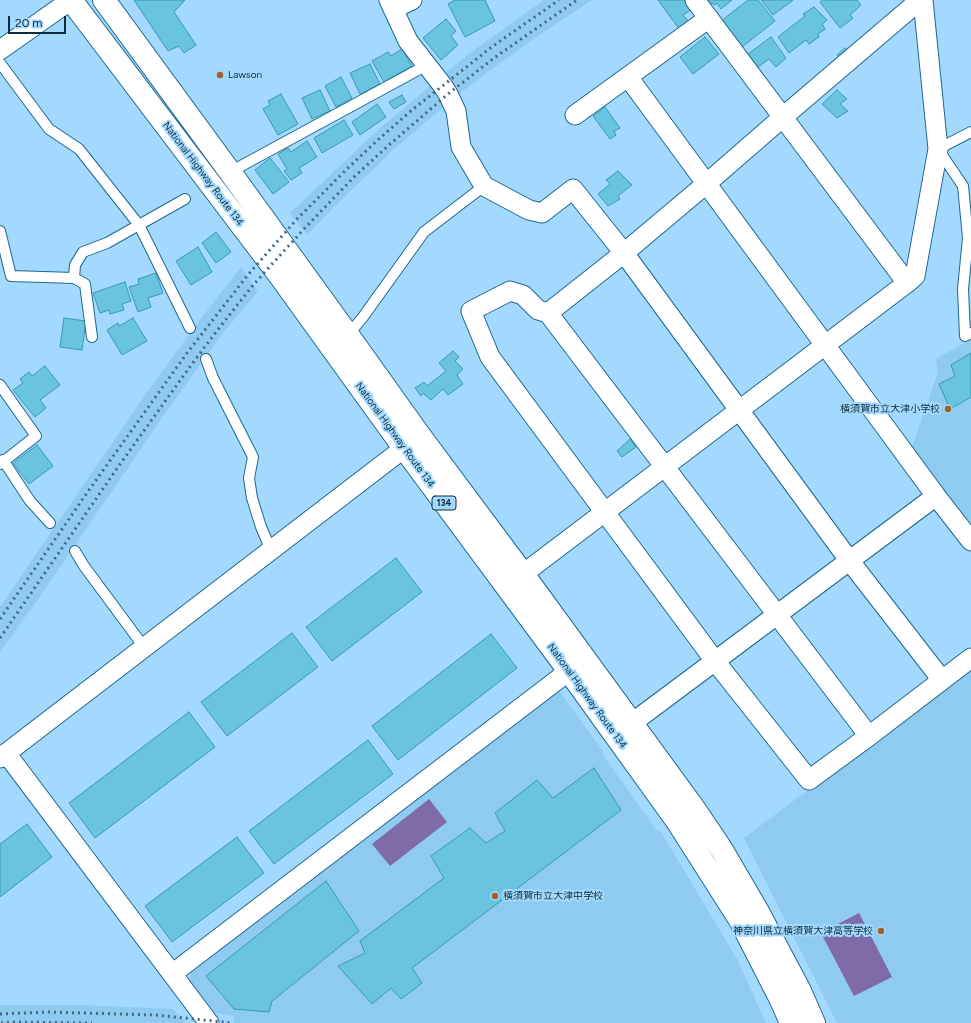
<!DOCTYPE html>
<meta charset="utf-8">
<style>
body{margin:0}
#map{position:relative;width:971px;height:1023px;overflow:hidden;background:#a3d9fe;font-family:Figtree,sans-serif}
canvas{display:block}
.scale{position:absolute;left:8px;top:16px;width:58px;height:18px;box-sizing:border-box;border:2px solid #0e2c3d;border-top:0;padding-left:5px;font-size:12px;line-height:14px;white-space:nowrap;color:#0e2c3d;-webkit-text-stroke:3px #a3d9fe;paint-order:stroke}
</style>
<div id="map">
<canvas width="971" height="1023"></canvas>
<div class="scale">20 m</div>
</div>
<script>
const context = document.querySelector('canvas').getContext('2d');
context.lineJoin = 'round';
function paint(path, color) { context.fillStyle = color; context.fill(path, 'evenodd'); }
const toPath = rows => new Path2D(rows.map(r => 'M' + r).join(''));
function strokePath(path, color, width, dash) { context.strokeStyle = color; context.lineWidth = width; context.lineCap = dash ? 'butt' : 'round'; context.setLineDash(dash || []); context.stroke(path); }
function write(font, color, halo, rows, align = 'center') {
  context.font = font + ' Figtree,"Noto Sans JP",sans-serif'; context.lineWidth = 4; context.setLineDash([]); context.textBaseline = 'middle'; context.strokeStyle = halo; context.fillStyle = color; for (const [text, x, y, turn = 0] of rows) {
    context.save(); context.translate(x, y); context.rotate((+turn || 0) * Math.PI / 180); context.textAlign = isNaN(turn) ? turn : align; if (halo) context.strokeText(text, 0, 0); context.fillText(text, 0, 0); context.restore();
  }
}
const built = toPath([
 [544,0,592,0,541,34,489,71,455,97,441,76,477,48],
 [435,82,448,103,393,150,334,207,307,235,290,213,378,130],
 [241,267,258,291,224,332,166,412,41,595,0,652,0,607,145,395,202,317],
 [971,339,971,536,912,447,938,372,936,359],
 [971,668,971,1023,837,1023,744,838],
 [559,691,603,751,603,755,657,831,661,832,737,959,766,1023,234,1023,234,1016,210,1012,188,980,191,972],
 [0,1005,82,1005,173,1009,181,1017,185,1023,0,1023]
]);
const water = toPath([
 [429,799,447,822,390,866,372,844],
 [859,913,892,977,854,996,821,933]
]);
const building = toPath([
 [134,0,185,0,174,12,196,45,184,53,179,46,168,51,134,0],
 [455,0,485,0,495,21,465,37,448,4,455,0],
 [658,0,685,0,692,9,683,15,690,23,680,30,658,0],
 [705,0,732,0,721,9,717,3,715,5,712,3,709,5,705,0],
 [748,0,758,0,775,21,742,47,721,21,748,0],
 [761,0,793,0,773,15,761,0],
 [822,0,857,0,861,5,850,15,853,18,840,28,820,2,822,0],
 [814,7,827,20,822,24,825,29,818,34,819,37,809,44,806,40,789,53,778,37,805,16,803,14,814,7],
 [446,19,456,31,451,36,458,45,441,60,423,38,446,19],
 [705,37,719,54,693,74,680,57,705,37],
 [771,37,786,58,776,67,769,59,758,67,748,54,771,37],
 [845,48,849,51,840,59,837,55,845,48],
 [402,49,412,66,384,82,372,61,388,52,391,56,402,49],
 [370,64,380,84,360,94,350,73,370,64],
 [341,77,352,98,336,107,325,86,341,77],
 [320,90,330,111,312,119,302,98,320,90],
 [837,90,847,99,840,104,848,111,837,118,822,104,837,90],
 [281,94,298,124,278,135,263,109,270,105,268,101,281,94],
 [402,95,406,102,394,109,389,102,402,95],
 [377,104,386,117,360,135,352,122,377,104],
 [605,107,620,128,614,131,616,135,610,139,593,116,605,107],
 [344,120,353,135,322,153,314,138,344,120],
 [307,141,317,157,299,168,302,173,291,180,284,171,287,169,278,154,288,148,291,152,307,141],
 [270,158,289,182,273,194,255,170,270,158],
 [618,171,632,185,618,196,620,199,608,206,598,194,610,184,606,180,618,171],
 [216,232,231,252,216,263,202,243,216,232],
 [198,247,212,272,191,285,176,261,198,247],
 [156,273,163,293,148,298,151,307,138,312,129,287,139,284,138,279,156,273],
 [125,282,131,301,122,304,124,310,110,314,109,310,100,313,93,293,125,282],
 [64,318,86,321,82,350,60,347,64,318],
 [133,318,147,341,122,355,107,330,118,323,119,326,133,318],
 [453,351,459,357,455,361,463,369,457,375,463,384,448,395,443,389,431,400,423,393,421,396,415,388,424,382,427,386,446,371,439,363,453,351],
 [971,353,971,397,950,409,939,384,955,376,951,365,971,353],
 [45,366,60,385,40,400,46,408,35,417,13,390,23,383,20,379,29,372,32,376,45,366],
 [630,439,636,447,622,457,617,451,630,439],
 [37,445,53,466,29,484,13,463,37,445],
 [396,558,422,592,332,661,306,627,396,558],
 [292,633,318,667,227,736,201,702,292,633],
 [491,634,517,668,398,760,372,726,491,634],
 [189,712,215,747,95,838,69,803,189,712],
 [368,740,393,774,274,864,249,831,368,740],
 [594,768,621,810,412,968,422,983,401,999,391,988,372,1004,338,966,365,953,360,941,444,878,431,856,470,828,486,843,505,831,495,813,537,780,553,798,594,768],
 [27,824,52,857,0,897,0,844,27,824],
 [237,837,264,873,172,942,145,906,237,837],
 [326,881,359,931,272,1001,269,1012,234,1009,206,976,326,881]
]);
const service = toPath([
 [0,63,49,129,79,149,139,225,190,328],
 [971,132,938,149,963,186,968,238,963,289,965,336,971,333],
 [230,172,427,65],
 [0,231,11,276,74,278,85,284,92,337],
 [74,278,75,265,83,252,107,243,185,199],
 [348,335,363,317,424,232,484,186],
 [206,359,213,378,253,457,249,478,252,498,261,527,271,550],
 [0,385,36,436,0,464],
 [3,460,30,501,50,523],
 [75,551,84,566,144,647]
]);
const minor = toPath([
 [389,0,408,41,443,86,448,94,456,111,461,147,484,186,529,210,542,213,573,189,624,253,849,560,942,680],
 [695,0,907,283],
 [393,9,412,0],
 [0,50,71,0],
 [628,77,936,496,971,541],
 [575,115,709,18],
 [548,313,624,253,706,184,783,117,920,0],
 [523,574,907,283,915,276,938,149,923,0],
 [632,723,936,496],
 [869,736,548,313,538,310,523,295,510,291,471,311,490,357,715,661,809,780,869,736,971,658],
 [6,753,209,1023],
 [0,758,416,439],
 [172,974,569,671]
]);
const trunk = toPath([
 [71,0,280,276,404,448,569,671,677,821,740,920,781,1000,791,1023],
 [104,0,230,172,348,335,420,436,523,574,693,807,722,850,757,910,800,991,814,1023]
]);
const rail = toPath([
 [0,619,89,490,187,353,247,276,296,220,350,166,380,138,412,110,493,46,559,0],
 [0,638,118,467,189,368,216,332,254,284,303,230,355,176,389,145,448,94,494,58,577,0],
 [0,1014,47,1012,155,1015,233,1023],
 [1,1023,12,1022,92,1023]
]);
const markers = [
 [220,75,4,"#a06029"],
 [948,409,4,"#a06029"],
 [495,896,4,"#a06029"],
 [881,931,4,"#a06029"]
];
const shields = [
 [444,503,24]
];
const shieldNames = [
 ["134",444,503]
];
const poiNames = [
 ["Lawson",228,75],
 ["横須賀市立大津小学校",940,409,"right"],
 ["横須賀市立大津中学校",503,896],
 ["神奈川県立横須賀大津高等学校",873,931,"right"]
];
const streetNames = [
 ["National Highway Route 134",203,174,53],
 ["National Highway Route 134",395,435,54],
 ["National Highway Route 134",587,696,54]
];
paint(built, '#8fcaf1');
paint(water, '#7e6ba7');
paint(building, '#69c5df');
strokePath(building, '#3999b1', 1);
strokePath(service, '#1e6790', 12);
strokePath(minor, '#1e6790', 21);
strokePath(trunk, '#1e6790', 24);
strokePath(service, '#fff', 10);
strokePath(minor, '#fff', 19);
strokePath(trunk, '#fff', 22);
strokePath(rail, '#436981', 3, [2, 4]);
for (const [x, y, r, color] of markers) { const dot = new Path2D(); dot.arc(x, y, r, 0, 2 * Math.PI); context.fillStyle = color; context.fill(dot); strokePath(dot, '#a3d9fe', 1.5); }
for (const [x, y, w] of shields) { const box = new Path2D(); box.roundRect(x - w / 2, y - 7, w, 14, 3); context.fillStyle = '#a3d9fe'; context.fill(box); strokePath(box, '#0e2c3d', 1); }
write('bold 9px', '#0e2c3d', null, shieldNames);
write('10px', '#0e2c3d', '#a3d9fe', poiNames, 'left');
write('10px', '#0e2c3d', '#a3d9fe', streetNames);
</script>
